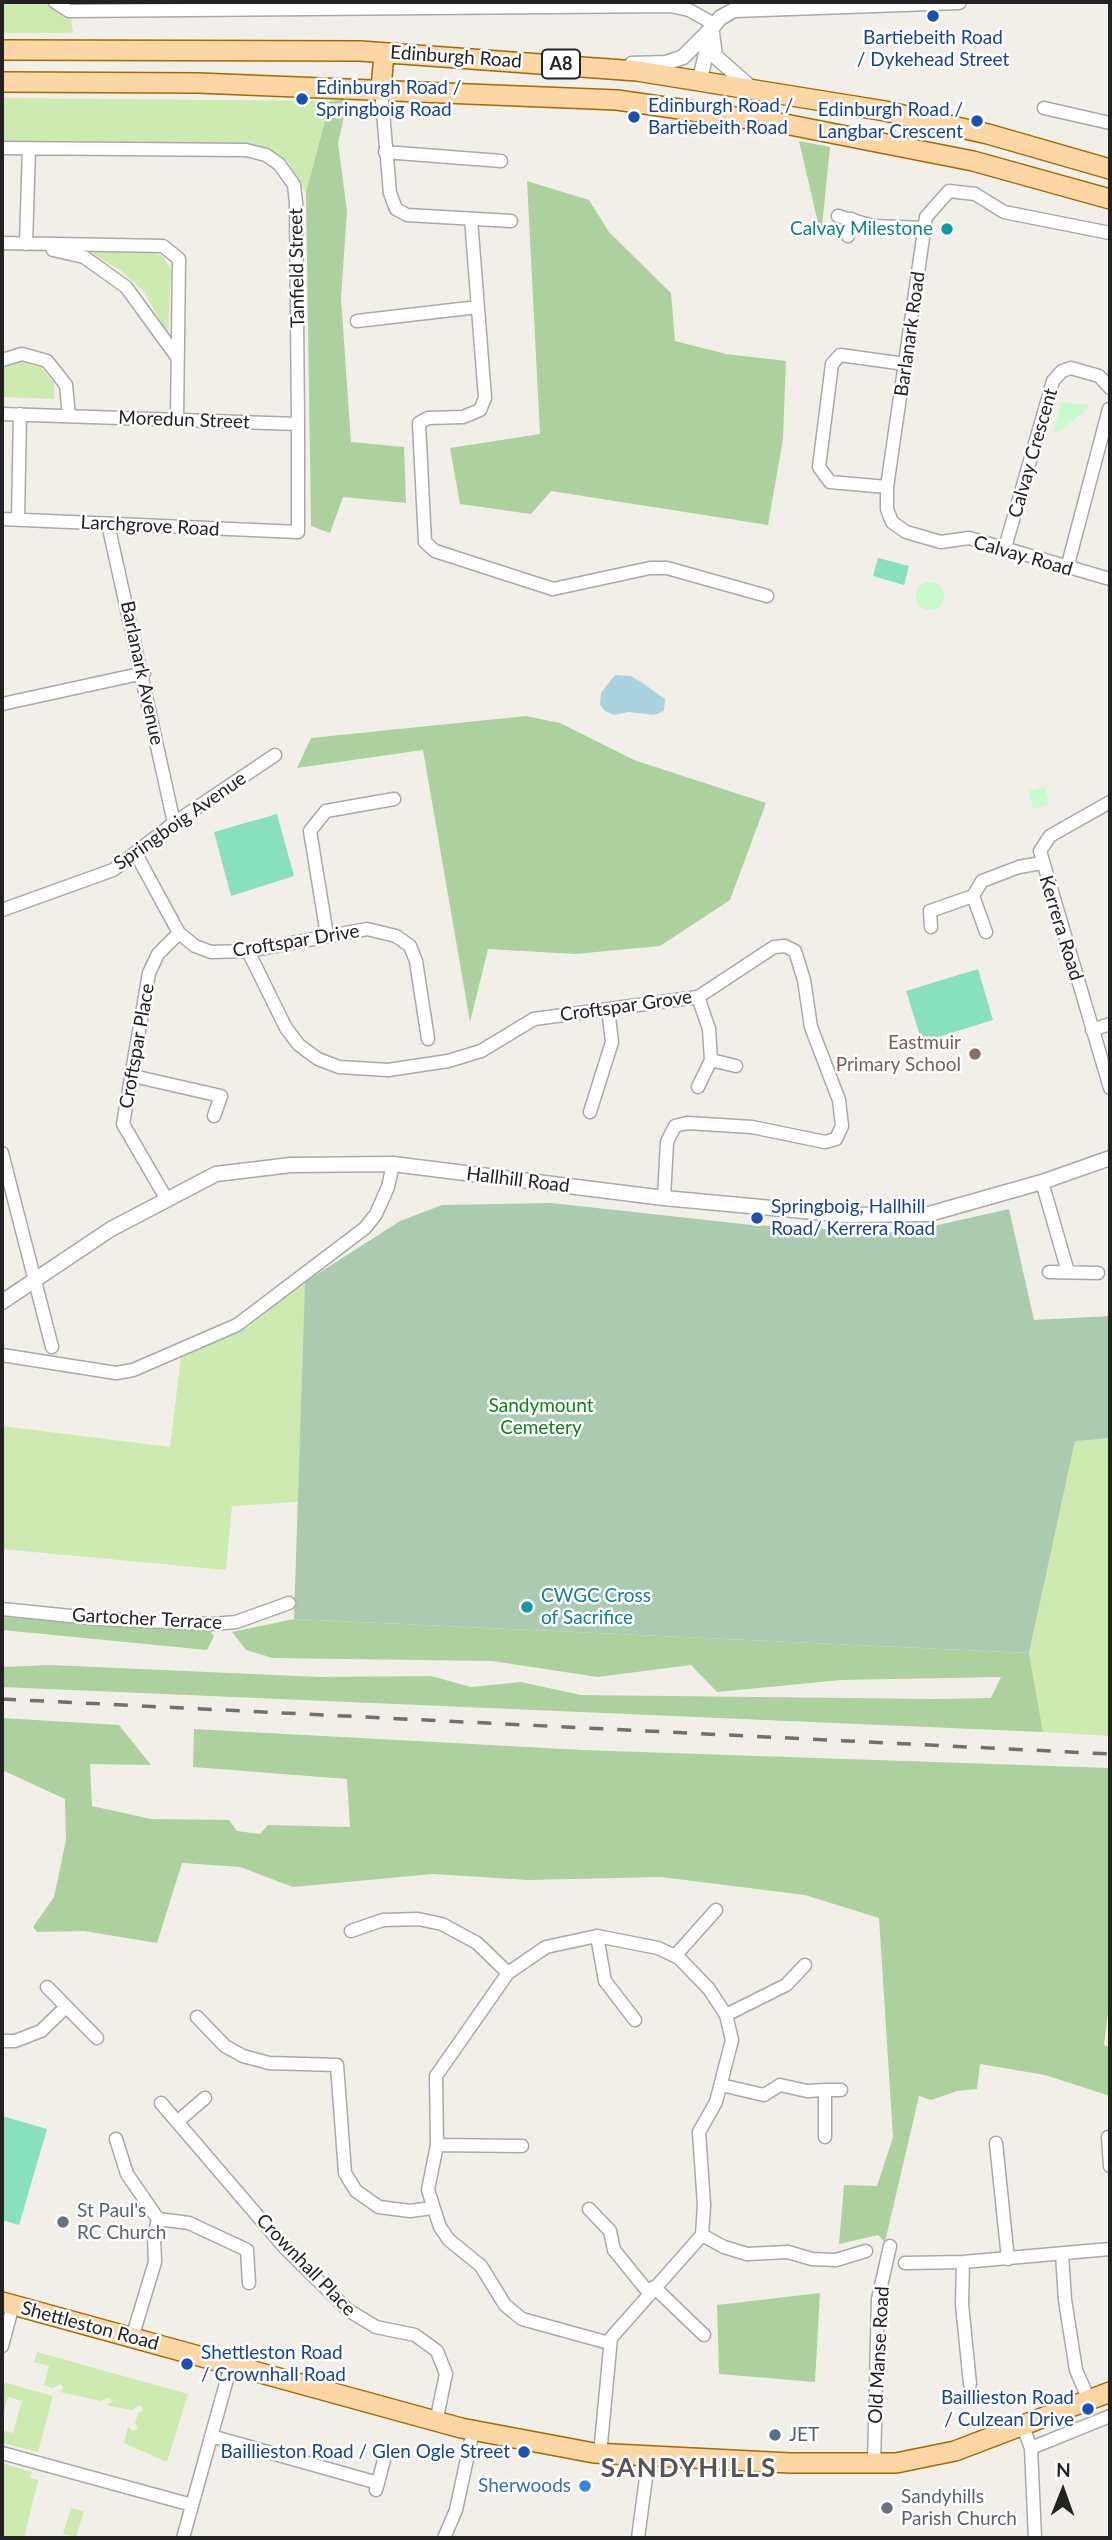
<!DOCTYPE html>
<style>
body{margin:0}
#map{position:relative;width:1112px;height:2540px;overflow:hidden;background:#f2efe9;font-family:Lato,sans-serif}
canvas{display:block}
.frame{position:absolute;inset:0;border:4px solid #222;pointer-events:none}
.north{position:absolute;left:1028px;top:2456px;width:70px;height:70px;-webkit-text-stroke:5px #fff;paint-order:stroke;rotate:1deg;font-size:19px;font-weight:700;line-height:28px;text-align:center;color:#222}
.north::after{content:'';display:block;margin:auto;width:24px;height:32px;background:#222;clip-path:polygon(50% 0,100% 100%,50% 72%,0 100%)}
</style>
<div id="map">
<canvas width="1112" height="2540"></canvas>
<div class="frame"></div>
<div class="north">N</div>
</div>
<script>
const context = document.querySelector('canvas').getContext('2d');
context.lineJoin = 'round';
function paint(path, color) { context.fillStyle = color; context.fill(path, 'evenodd'); }
const toPath = rows => new Path2D(rows.map(r => 'M' + r).join(''));
function strokePath(path, color, width, dash) { context.strokeStyle = color; context.lineWidth = width; context.lineCap = dash ? 'butt' : 'round'; context.setLineDash(dash || []); context.stroke(path); }
function write(font, color, halo, rows, align = 'center') {
  context.font = font + ' Lato,sans-serif'; context.lineWidth = 5; context.setLineDash([]); context.textBaseline = 'middle'; context.strokeStyle = halo; context.fillStyle = color; for (const [text, x, y, turn = 0] of rows) {
    context.save(); context.translate(x, y); context.rotate((+turn || 0) * Math.PI / 180); context.textAlign = isNaN(turn) ? turn : align; if (halo) context.strokeText(text, 0, 0); context.fillText(text, 0, 0); context.restore();
  }
}
const grass = toPath([
 [2,2,49,2,71,15,73,33,2,33],
 [2,98,330,101,306,193,288,162,269,149,246,145,2,142],
 [88,252,150,252,163,256,171,270,168,336,144,291,120,270],
 [21,362,41,368,54,383,54,399,2,397,2,368],
 [305,1282,298,1502,232,1506,226,1570,2,1549,2,1426,170,1447,181,1357,248,1327],
 [1110,1438,1110,1736,1043,1732,1029,1653,1075,1440],
 [37,2352,188,2394,167,2462,124,2443,128,2427,133,2431,138,2428,135,2423,138,2413,143,2410,140,2405,132,2410,110,2406,107,2404,112,2402,109,2397,101,2401,60,2392,64,2388,61,2384,53,2388,44,2385,49,2366,34,2362],
 [3,2382,53,2396,38,2452,2,2443,2,2430,13,2433,22,2401,8,2397,2,2419],
 [2,2463,32,2472,30,2478,38,2480,24,2538,2,2538],
 [71,2508,84,2511,76,2537,63,2534]
]);
const forest = toPath([
 [348,99,338,143,347,211,341,298,351,442,404,447,406,503,343,497,330,533,311,526,306,193,330,101],
 [799,141,830,147,821,236],
 [527,181,589,200,609,232,671,293,675,341,726,354,786,361,783,439,768,525,551,491,531,514,460,504,450,448,540,434],
 [526,716,560,723,634,760,766,803,730,900,660,946,575,954,488,949,470,1022,423,750,297,768,311,738],
 [2,1617,208,1629,214,1636,207,1650,2,1630],
 [294,1619,1029,1653,1043,1732,2,1687,2,1667,50,1665,320,1677,431,1676,471,1687,521,1682,581,1695,936,1699,991,1698,1001,1677,841,1680,717,1692,691,1665,598,1677,492,1661,273,1658,246,1650,232,1632],
 [2,1718,119,1725,151,1765,90,1764,92,1806,151,1819,229,1820,237,1831,260,1834,268,1825,350,1827,347,1779,193,1767,194,1729,583,1750,1110,1768,1110,1997,1104,2045,1110,2047,1110,2096,1045,2075,980,2064,977,2089,957,2091,931,2100,919,2096,885,2242,878,2235,839,2244,844,2185,877,2186,893,2137,879,1918,805,1895,661,1877,528,1880,433,1874,293,1887,240,1867,182,1863,157,1943,84,1931,37,1932,33,1927,54,1897,66,1840,65,1799,2,1770],
 [820,2293,815,2382,719,2374,717,2305]
]);
const cemetery = toPath([
 [551,1203,752,1225,903,1233,1009,1209,1034,1320,1110,1316,1110,1438,1075,1441,1029,1653,294,1619,305,1282,400,1221,442,1205]
]);
const park = toPath([
 [1061,402,1089,405,1088,409,1056,434,1054,432],
 '916 596a14 14 0 1 1 28 0a14 14 0 1 1-28 0Z',
 [1045,787,1049,804,1033,809,1029,791]
]);
const pitch = toPath([
 [878,558,909,566,904,585,873,576],
 [277,814,294,876,231,896,214,832],
 [978,969,993,1020,922,1042,906,991],
 [2,2116,47,2129,19,2225,2,2220]
]);
const water = toPath([
 [615,675,631,676,644,684,665,699,664,711,654,715,629,712,614,715,605,711,600,705,601,693]
]);
const minor = toPath([
 [55,2,69,11,670,6,689,10,714,24],
 [381,89,390,193,396,209,407,215,511,221],
 [1044,108,1110,123],
 [2,148,246,150,266,155,279,164,294,185,296,203,298,424,298,532,2,519],
 [385,152,501,161],
 [838,216,873,226,925,228],
 [471,219,485,398,480,410,463,417,428,418,419,423,425,542,435,551,553,589,650,568,667,568,767,596],
 [1110,233,1004,212,975,194,949,191,926,217,887,487,887,509,892,522,906,532,941,542,969,538,1110,579],
 [848,236,852,219],
 [2,243,163,246,179,259,177,420],
 [26,244,29,148],
 [53,250,84,257,126,287,177,357],
 [357,321,478,307],
 [2,360,22,354,47,361,66,385,69,416],
 [2,414,298,424],
 [887,487,830,482,819,467,832,364,840,355,905,364],
 [18,519,20,414],
 [108,524,174,823],
 [1004,551,1053,381,1062,371,1071,368,1099,376,1110,388],
 [1067,568,1109,409],
 [2,704,144,673],
 [1110,802,1050,836,1040,851,1110,1088],
 [136,854,179,933,195,946,211,952,248,951,367,929,396,936,410,946,416,961,428,1039],
 [973,896,986,932],
 [2,910,113,870,174,823,275,755],
 [931,927,930,911,973,896,982,881,1019,867,1041,863],
 [327,935,310,831,326,811,394,799],
 [248,951,286,1028,299,1045,318,1059,339,1067,388,1070,448,1061,481,1051,534,1019,698,997,774,947,785,946,795,951,804,980,811,1027,839,1100,842,1126,836,1139,825,1142,752,1127,687,1123,675,1126,667,1142,664,1198],
 [698,997,709,1029,711,1060],
 [1092,1030,1110,1024],
 [133,1076,221,1096,214,1116],
 [698,1087,711,1060,736,1066],
 [590,1112,612,1042,608,1009],
 [2,1153,52,1347],
 [1042,1182,1068,1272],
 [167,1200,123,1124,149,973,158,954,179,933],
 [1049,1272,1098,1273],
 [2,1355,116,1373,133,1370,237,1325,365,1228,376,1214,388,1187,393,1164],
 [2,1609,100,1619,213,1624,236,1622,289,1603],
 [351,1931,383,1920,418,1919,442,1924,477,1943,508,1973],
 [597,1936,605,1981,635,2020],
 [675,1956,716,1910],
 [47,1987,97,2038],
 [726,2015,786,1985,805,1965],
 [197,2017,225,2046,243,2056,269,2063,337,2065,345,2173,356,2191,379,2207,410,2211,432,2208],
 [2,2041,15,2041,41,2031,66,2007],
 [721,2085,764,2095,780,2085,807,2091,825,2090,825,2137],
 [825,2090,841,2090],
 [161,2103,286,2249,348,2310,376,2327,415,2335,437,2351,446,2374,436,2422],
 [177,2122,205,2098],
 [1108,2137,1110,2166],
 [116,2139,127,2174,158,2219,154,2237,155,2262,132,2338],
 [996,2143,1008,2259],
 [437,2145,522,2146],
 [589,2209,610,2231,614,2250,649,2293],
 [158,2219,189,2223,247,2250,249,2283],
 [702,2235,724,2247,747,2254,788,2252,812,2259,836,2260,866,2251],
 [1062,2254,1065,2300,1076,2370,1089,2400],
 [963,2262,962,2304,970,2384],
 [905,2263,963,2262,1110,2249],
 [654,2287,704,2335],
 [2,2346,13,2305],
 [1023,2427,1031,2448,1035,2538],
 [211,2436,378,2483],
 [1031,2448,1110,2416],
 [2,2453,192,2505],
 [600,2454,611,2338,702,2235,704,2205,699,2132,716,2102,732,2040,726,2015,709,1989,679,1958,658,1948,597,1936,546,1947,508,1973,436,2076,437,2145,428,2190,440,2227,449,2240,481,2266,505,2305,522,2319,609,2343],
 [874,2464,878,2299,890,2246],
 [376,2490,384,2460],
 [183,2538,231,2365],
 [444,2538,456,2510,473,2431],
 [638,2538,649,2455]
]);
const tertiary = toPath([
 [712,33,715,56,750,87],
 [632,64,666,63,683,57,711,29],
 [700,79,712,28,720,18,734,10,959,2],
 [2,1302,111,1229,216,1174,291,1165,393,1164,664,1198,847,1215,929,1214,1042,1182,1110,1158]
]);
const primary = toPath([
 [2,50,360,51,637,71,885,111,988,134,1110,169],
 [2,82,198,83,617,100,790,125,973,161,1110,199],
 [381,89,384,53],
 [2,2302,461,2428,594,2453,790,2463,896,2463,955,2451,1110,2392]
]);
const rail = toPath([
 [2,1699,1110,1754]
]);
const markers = [
 [933,16,7,"#1a4fb4"],
 [302,99,7,"#1a4fb4"],
 [634,117,7,"#1a4fb4"],
 [977,121,7,"#1a4fb4"],
 [947,229,7,"#0f9aa8"],
 [975,1054,7,"#8d6e63"],
 [757,1218,7,"#1a4fb4"],
 [527,1607,7,"#0f9aa8"],
 [63,2222,7,"#6b7280"],
 [187,2364,7,"#1a4fb4"],
 [1088,2409,7,"#1a4fb4"],
 [775,2435,7,"#5c6f8a"],
 [524,2452,7,"#1a4fb4"],
 [585,2486,7,"#3f7fe0"],
 [887,2508,7,"#6b7280"]
];
const shields = [
 [561,64,38]
];
const shieldNames = [
 ["A8",561,64]
];
const transitNames = [
 ["Bartiebeith Road",933,38,"center"],
 ["/ Dykehead Street",933,60,"center"],
 ["Edinburgh Road /",316,88],
 ["Springboig Road",316,110],
 ["Edinburgh Road /",648,106],
 ["Bartiebeith Road",648,128],
 ["Edinburgh Road /",963,110,"right"],
 ["Langbar Crescent",963,132,"right"],
 ["Springboig, Hallhill",771,1207],
 ["Road/ Kerrera Road",771,1229],
 ["Shettleston Road",201,2353],
 ["/ Crownhall Road",201,2375],
 ["Baillieston Road",1074,2398,"right"],
 ["/ Culzean Drive",1074,2420,"right"],
 ["Baillieston Road / Glen Ogle Street",510,2452,"right"]
];
const streetNames = [
 ["Edinburgh Road",456,57,4],
 ["Tanfield Street",297,268,-91],
 ["Barlanark Road",910,334,-82],
 ["Moredun Street",184,420,2],
 ["Calvay Crescent",1033,453,-74],
 ["Larchgrove Road",150,526,3],
 ["Calvay Road",1023,556,16],
 ["Barlanark Avenue",142,673,78],
 ["Springboig Avenue",180,821,-35],
 ["Kerrera Road",1061,928,73],
 ["Croftspar Drive",296,941,-9],
 ["Croftspar Grove",626,1006,-8],
 ["Croftspar Place",137,1046,-80],
 ["Hallhill Road",518,1180,7],
 ["Gartocher Terrace",147,1619,3],
 ["Crownhall Place",306,2265,46],
 ["Shettleston Road",90,2326,15],
 ["Old Manse Road",879,2355,-87]
];
const cultureNames = [
 ["Calvay Milestone",933,229],
 ["CWGC Cross",541,1596,"left"],
 ["of Sacrifice",541,1618,"left"]
];
const educationNames = [
 ["Eastmuir",961,1043],
 ["Primary School",961,1065]
];
const parkNames = [
 ["Sandymount",541,1406],
 ["Cemetery",541,1428]
];
const worshipNames = [
 ["St Paul's",77,2211],
 ["RC Church",77,2233],
 ["Sandyhills",901,2497],
 ["Parish Church",901,2519]
];
const serviceNames = [
 ["JET",789,2435]
];
const shopNames = [
 ["Sherwoods",571,2486]
];
const districtNames = [
 ["SANDYHILLS",689,2469]
];
paint(grass, '#cdebb0');
paint(forest, '#add19e');
paint(cemetery, '#aacbaf');
paint(park, '#c8facc');
paint(pitch, '#88e0be');
paint(water, '#aad3df');
strokePath(minor, '#a9a9a9', 15);
strokePath(tertiary, '#a9a9a9', 17);
strokePath(primary, '#a06b00', 22);
strokePath(minor, '#fff', 12);
strokePath(tertiary, '#fff', 14);
strokePath(primary, '#fcd6a4', 19);
strokePath(rail, '#707070', 3.5, [14, 14]);
for (const [x, y, r, color] of markers) { const dot = new Path2D(); dot.arc(x, y, r, 0, 2 * Math.PI); context.fillStyle = color; context.fill(dot); strokePath(dot, '#fff', 2.5); }
for (const [x, y, w] of shields) { const box = new Path2D(); box.roundRect(x - w / 2, y - 14.5, w, 29, 5); context.fillStyle = '#fff'; context.fill(box); strokePath(box, '#222', 2); }
write('bold 18px', '#222', null, shieldNames);
write('19px', '#164399', '#fff', transitNames, 'left');
write('19px', '#222', '#fff', streetNames);
write('19px', '#0d838f', '#fff', cultureNames, 'right');
write('19px', '#785e54', '#fff', educationNames, 'right');
write('19px', '#0c8416', '#fff', parkNames);
write('19px', '#5b616d', '#fff', worshipNames, 'left');
write('19px', '#4e5e75', '#fff', serviceNames, 'left');
write('19px', '#366cbe', '#fff', shopNames, 'right');
context.letterSpacing = '2px';
write('bold 26px', '#555', '#fff', districtNames);
context.letterSpacing = '0px';
</script>
